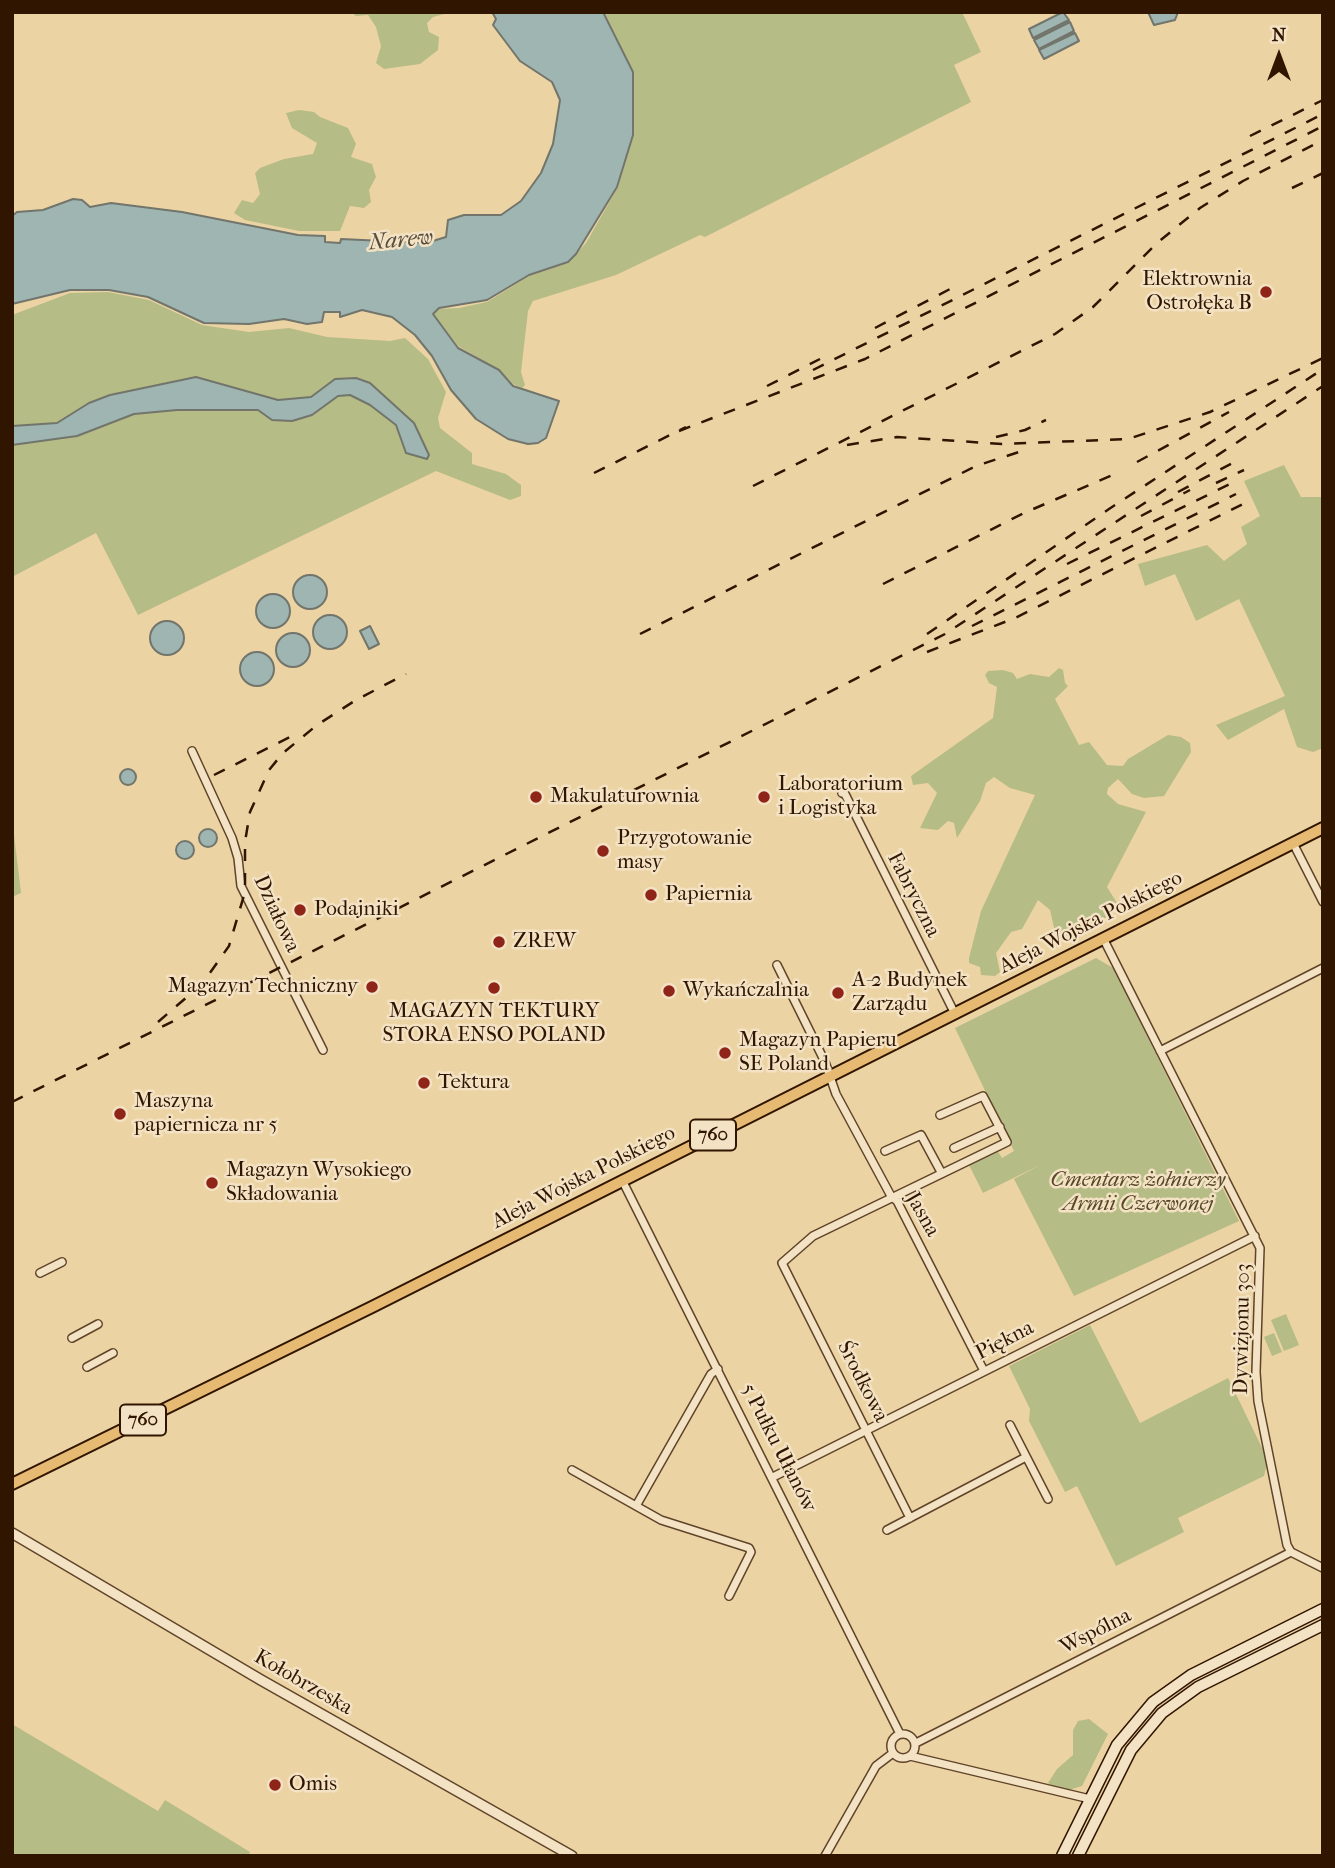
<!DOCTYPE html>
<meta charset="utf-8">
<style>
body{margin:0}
#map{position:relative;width:1335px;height:1868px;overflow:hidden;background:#ecd3a3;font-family:"IM FELL French Canon",serif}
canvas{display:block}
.frame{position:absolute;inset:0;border:14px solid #301500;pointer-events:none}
.north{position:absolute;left:1244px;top:21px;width:70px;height:70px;-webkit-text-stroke:5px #f3e2c3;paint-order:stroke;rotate:0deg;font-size:19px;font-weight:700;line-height:28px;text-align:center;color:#301500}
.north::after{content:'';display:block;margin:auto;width:24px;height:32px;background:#301500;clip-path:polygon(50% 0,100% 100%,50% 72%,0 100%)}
</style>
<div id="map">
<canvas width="1335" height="1868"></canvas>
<div class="frame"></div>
<div class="north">N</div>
</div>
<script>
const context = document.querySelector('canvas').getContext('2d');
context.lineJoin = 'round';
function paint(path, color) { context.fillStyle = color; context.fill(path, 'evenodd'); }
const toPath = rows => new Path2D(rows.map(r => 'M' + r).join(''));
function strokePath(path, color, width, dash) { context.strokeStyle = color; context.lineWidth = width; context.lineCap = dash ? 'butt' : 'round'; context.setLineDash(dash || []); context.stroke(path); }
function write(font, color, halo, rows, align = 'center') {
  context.font = font + ' "IM FELL French Canon",serif'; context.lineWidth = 5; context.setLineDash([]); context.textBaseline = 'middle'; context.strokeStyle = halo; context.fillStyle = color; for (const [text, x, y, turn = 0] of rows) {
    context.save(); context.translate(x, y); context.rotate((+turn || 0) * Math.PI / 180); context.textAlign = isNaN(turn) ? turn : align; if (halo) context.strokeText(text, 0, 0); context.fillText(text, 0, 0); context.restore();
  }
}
const green = toPath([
 [351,12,452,12,433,17,427,23,429,32,439,37,438,50,420,64,384,69,376,63,381,46,376,27,368,15,356,16],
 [604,12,962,12,981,52,954,65,971,102,705,237,700,235,616,275,533,301,528,311,521,372,525,385,522,388,513,384,500,370,458,346,434,315,438,309,459,308,487,302,529,276,568,263,586,243,618,187,633,135,634,72],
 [299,110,314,112,320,117,348,128,356,144,351,157,372,164,376,177,369,190,371,202,364,208,350,206,340,231,299,231,245,220,234,213,242,200,253,203,260,194,255,173,260,168,284,159,313,154,317,143,292,128,286,113],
 [108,292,149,300,202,325,249,332,289,328,327,337,390,341,405,338,428,359,446,392,438,418,440,428,472,453,472,464,506,474,521,485,521,496,510,500,436,471,138,615,96,533,12,577,12,315,70,293],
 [1284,465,1301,497,1323,497,1323,748,1313,752,1297,747,1284,709,1228,740,1216,725,1285,696,1239,599,1196,621,1175,574,1145,586,1138,564,1207,545,1224,561,1247,544,1241,527,1260,516,1244,481],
 [1059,668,1063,670,1065,683,1068,686,1055,699,1079,745,1089,742,1107,765,1123,766,1128,759,1168,735,1181,737,1190,743,1191,752,1164,796,1144,798,1132,794,1118,779,1108,788,1107,794,1118,804,1146,812,1107,887,1117,903,1114,912,1082,934,1060,937,1056,936,1050,910,1038,900,1022,929,1011,932,996,953,1000,972,995,976,981,975,980,967,969,963,969,958,981,911,1035,795,1010,788,994,777,986,783,980,801,957,838,954,823,948,821,938,830,920,828,937,793,928,783,913,785,911,776,993,718,997,687,989,683,985,675,988,671,1003,670,1013,673,1017,679,1030,674,1049,677],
 [12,818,21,893,12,897],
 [1096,958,1113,968,1239,1221,1074,1296,1014,1179,1040,1165,983,1193,968,1163,997,1150,1002,1158,1014,1151,955,1028],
 [1286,1314,1299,1345,1284,1351,1271,1320],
 [1090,1325,1140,1423,1228,1378,1268,1460,1264,1476,1178,1518,1184,1532,1116,1566,1077,1486,1065,1492,1029,1421,1030,1409,1009,1366],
 [1274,1333,1282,1352,1272,1356,1264,1337],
 [1089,1719,1108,1734,1082,1786,1069,1790,1051,1785,1048,1783,1057,1769,1073,1755,1073,1730,1078,1721],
 [12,1724,158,1811,165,1800,250,1852,248,1856,12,1856]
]);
const water = toPath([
 [492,12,603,12,633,72,633,135,617,187,576,254,568,262,529,275,487,300,439,308,433,314,458,348,499,370,513,386,559,401,546,438,538,443,528,444,508,439,476,419,451,390,432,356,415,335,392,317,362,310,340,317,340,312,324,312,322,322,307,324,284,319,249,324,204,323,148,297,109,290,70,290,12,304,12,216,17,212,43,210,73,199,82,200,90,207,111,203,182,212,298,235,325,236,325,242,340,243,341,239,426,243,446,237,448,220,464,215,501,215,521,201,541,173,553,144,560,100,552,82,520,61,493,25,496,19,492,12],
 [1063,12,1069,20,1033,38,1029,29,1063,12],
 [1148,12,1178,12,1175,20,1154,25,1148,12],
 [1070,22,1074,31,1039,49,1034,40,1070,22],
 [1075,33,1079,41,1044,59,1039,50,1075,33],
 [196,377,278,400,311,397,335,379,356,378,370,383,414,423,429,455,427,459,406,453,396,425,370,405,350,395,338,396,312,415,292,421,272,420,258,410,177,410,134,414,77,436,12,445,12,426,57,423,89,403,110,395,196,377],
 '293 592a17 17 0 1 1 34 0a17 17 0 1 1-34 0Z',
 '256 611a17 17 0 1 1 34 0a17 17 0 1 1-34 0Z',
 '313 632a17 17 0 1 1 34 0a17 17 0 1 1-34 0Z',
 '150 638a17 17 0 1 1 34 0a17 17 0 1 1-34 0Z',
 [370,626,379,644,369,649,360,631,370,626],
 '276 650a17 17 0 1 1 34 0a17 17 0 1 1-34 0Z',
 '240 669a17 17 0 1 1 34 0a17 17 0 1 1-34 0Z',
 '120 777a8 8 0 1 1 16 0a8 8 0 1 1-16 0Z',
 '199 838a9 9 0 1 1 18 0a9 9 0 1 1-18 0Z',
 '176 850a9 9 0 1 1 18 0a9 9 0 1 1-18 0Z'
]);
const minor = toPath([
 [192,751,232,838,238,858,241,886,323,1050],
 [842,793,845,794,955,1014],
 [1293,843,1323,902],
 [1103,938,1260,1248,1256,1372,1258,1401,1287,1545,1291,1552,1323,1568],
 [777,965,825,1062,836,1094,891,1196,897,1201,984,1371],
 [1160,1051,1323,968],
 [954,1148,1000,1127],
 [885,1151,921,1135,941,1172],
 [622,1180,900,1734],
 [40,1273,62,1262],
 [72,1338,98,1324],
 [87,1367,113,1353],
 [1010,1425,1048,1499],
 [572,1470,661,1520,749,1548,751,1552,729,1596],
 [773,1477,1255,1236],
 [636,1506,711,1374,718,1369],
 [910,1518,782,1263,813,1236,1007,1142,983,1096,940,1115],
 [887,1530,1026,1457],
 '891 1746a12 12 0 1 1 24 0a12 12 0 1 1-24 0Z',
 [916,1743,1291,1552],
 [910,1756,1090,1799],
 [825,1856,876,1766,893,1753]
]);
const tertiary = toPath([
 [12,1533,261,1680,572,1856]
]);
const secondary = toPath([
 [1062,1856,1117,1745,1153,1702,1191,1675,1323,1609],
 [1078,1856,1131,1750,1162,1713,1198,1687,1323,1625]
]);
const primary = toPath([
 [12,1484,374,1306,1323,828]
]);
const rail = toPath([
 [1250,136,1323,100],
 [1292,188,1323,173],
 [875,328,950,289],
 [813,370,1323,114],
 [767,386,820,359],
 [679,431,865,359,1323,126],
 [996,437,1025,430,1046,420],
 [847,445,897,437,1002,444,1128,439,1210,412,1323,358],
 [1137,462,1229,412],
 [594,473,686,427],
 [1216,483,1244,470],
 [753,486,1055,334,1093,307,1157,243,1200,208,1243,181,1323,140],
 [1178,492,1240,459],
 [1141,516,1190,490],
 [1067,564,1230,484],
 [883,584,1024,513,1117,473],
 [972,626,1236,494],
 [640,634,976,466,1025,450],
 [927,634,1109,509,1323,369],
 [927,652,1015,618,1243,504],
 [214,775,294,735],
 [158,1022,202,984,229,946,245,892,245,842,250,812,269,770,283,753,317,725,356,700,406,674],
 [12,1102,945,634,1323,386]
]);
const markers = [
 [1266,292,7,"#8f2418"],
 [536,797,7,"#8f2418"],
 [764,797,7,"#8f2418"],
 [603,851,7,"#8f2418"],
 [651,895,7,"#8f2418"],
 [300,910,7,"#8f2418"],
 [499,942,7,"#8f2418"],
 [372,987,7,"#8f2418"],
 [494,988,7,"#8f2418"],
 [669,991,7,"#8f2418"],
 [838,993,7,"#8f2418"],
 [725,1053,7,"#8f2418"],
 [424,1083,7,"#8f2418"],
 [120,1114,7,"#8f2418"],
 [212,1183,7,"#8f2418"],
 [275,1785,7,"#8f2418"]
];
const shields = [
 [713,1135,46],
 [143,1420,46]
];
const shieldNames = [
 ["760",713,1135],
 ["760",143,1420]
];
const poiNames = [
 ["Elektrownia",1252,280,"right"],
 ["Ostrołęka B",1252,304,"right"],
 ["Laboratorium",778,785],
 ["i Logistyka",778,809],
 ["Makulaturownia",550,797],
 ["Przygotowanie",617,839],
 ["masy",617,863],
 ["Papiernia",665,895],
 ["Podajniki",314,910],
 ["ZREW",513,942],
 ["A-2 Budynek",852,981],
 ["Zarządu",852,1005],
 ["Magazyn Techniczny",358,987,"right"],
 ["Wykańczalnia",683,991],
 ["MAGAZYN TEKTURY",494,1012,"center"],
 ["STORA ENSO POLAND",494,1036,"center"],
 ["Magazyn Papieru",739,1041],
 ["SE Poland",739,1065],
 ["Tektura",438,1083],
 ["Maszyna",134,1102],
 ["papiernicza nr 5",134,1126],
 ["Magazyn Wysokiego",226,1171],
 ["Składowania",226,1195],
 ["Omis",289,1785]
];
const streetNames = [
 ["Fabryczna",913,895,63],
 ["Działowa",276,914,65],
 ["Aleja Wojska Polskiego",1091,923,-27],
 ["Aleja Wojska Polskiego",584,1178,-27],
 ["Jasna",922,1215,60],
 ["Dywizjonu 303",1243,1329,-89],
 ["Piękna",1005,1341,-27],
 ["Środkowa",862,1382,63],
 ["5 Pułku Ułanów",778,1448,63],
 ["Wspólna",1096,1632,-27],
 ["Kołobrzeska",303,1683,30]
];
const parkNames = [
 ["Cmentarz żołnierzy",1138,1181],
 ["Armii Czerwonej",1138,1205]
];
const waterNames = [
 ["Narew",401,241,-5]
];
paint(green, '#b6bc86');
paint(water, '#9eb5b2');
strokePath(water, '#72756b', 2);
strokePath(minor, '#5f4429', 10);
strokePath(tertiary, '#5f4429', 12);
strokePath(secondary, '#301500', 13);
strokePath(primary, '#301500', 14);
strokePath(minor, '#f3e2c3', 7);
strokePath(tertiary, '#f3e2c3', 9);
strokePath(secondary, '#f3e2c3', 10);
strokePath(primary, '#e6ba72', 10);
strokePath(rail, '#301500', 2.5, [12, 12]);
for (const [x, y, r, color] of markers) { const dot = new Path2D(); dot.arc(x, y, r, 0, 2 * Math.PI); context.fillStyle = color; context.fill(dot); strokePath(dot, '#f3e2c3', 2.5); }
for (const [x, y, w] of shields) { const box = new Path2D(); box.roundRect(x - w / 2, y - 15.5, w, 31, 5); context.fillStyle = '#f3e2c3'; context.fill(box); strokePath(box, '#301500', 2); }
write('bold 19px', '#301500', null, shieldNames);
write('21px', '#301500', '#f3e2c3', poiNames, 'left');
write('21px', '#301500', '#f3e2c3', streetNames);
write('italic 21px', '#584728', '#f3e2c3', parkNames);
write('italic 23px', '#564d3e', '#f3e2c3', waterNames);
</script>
